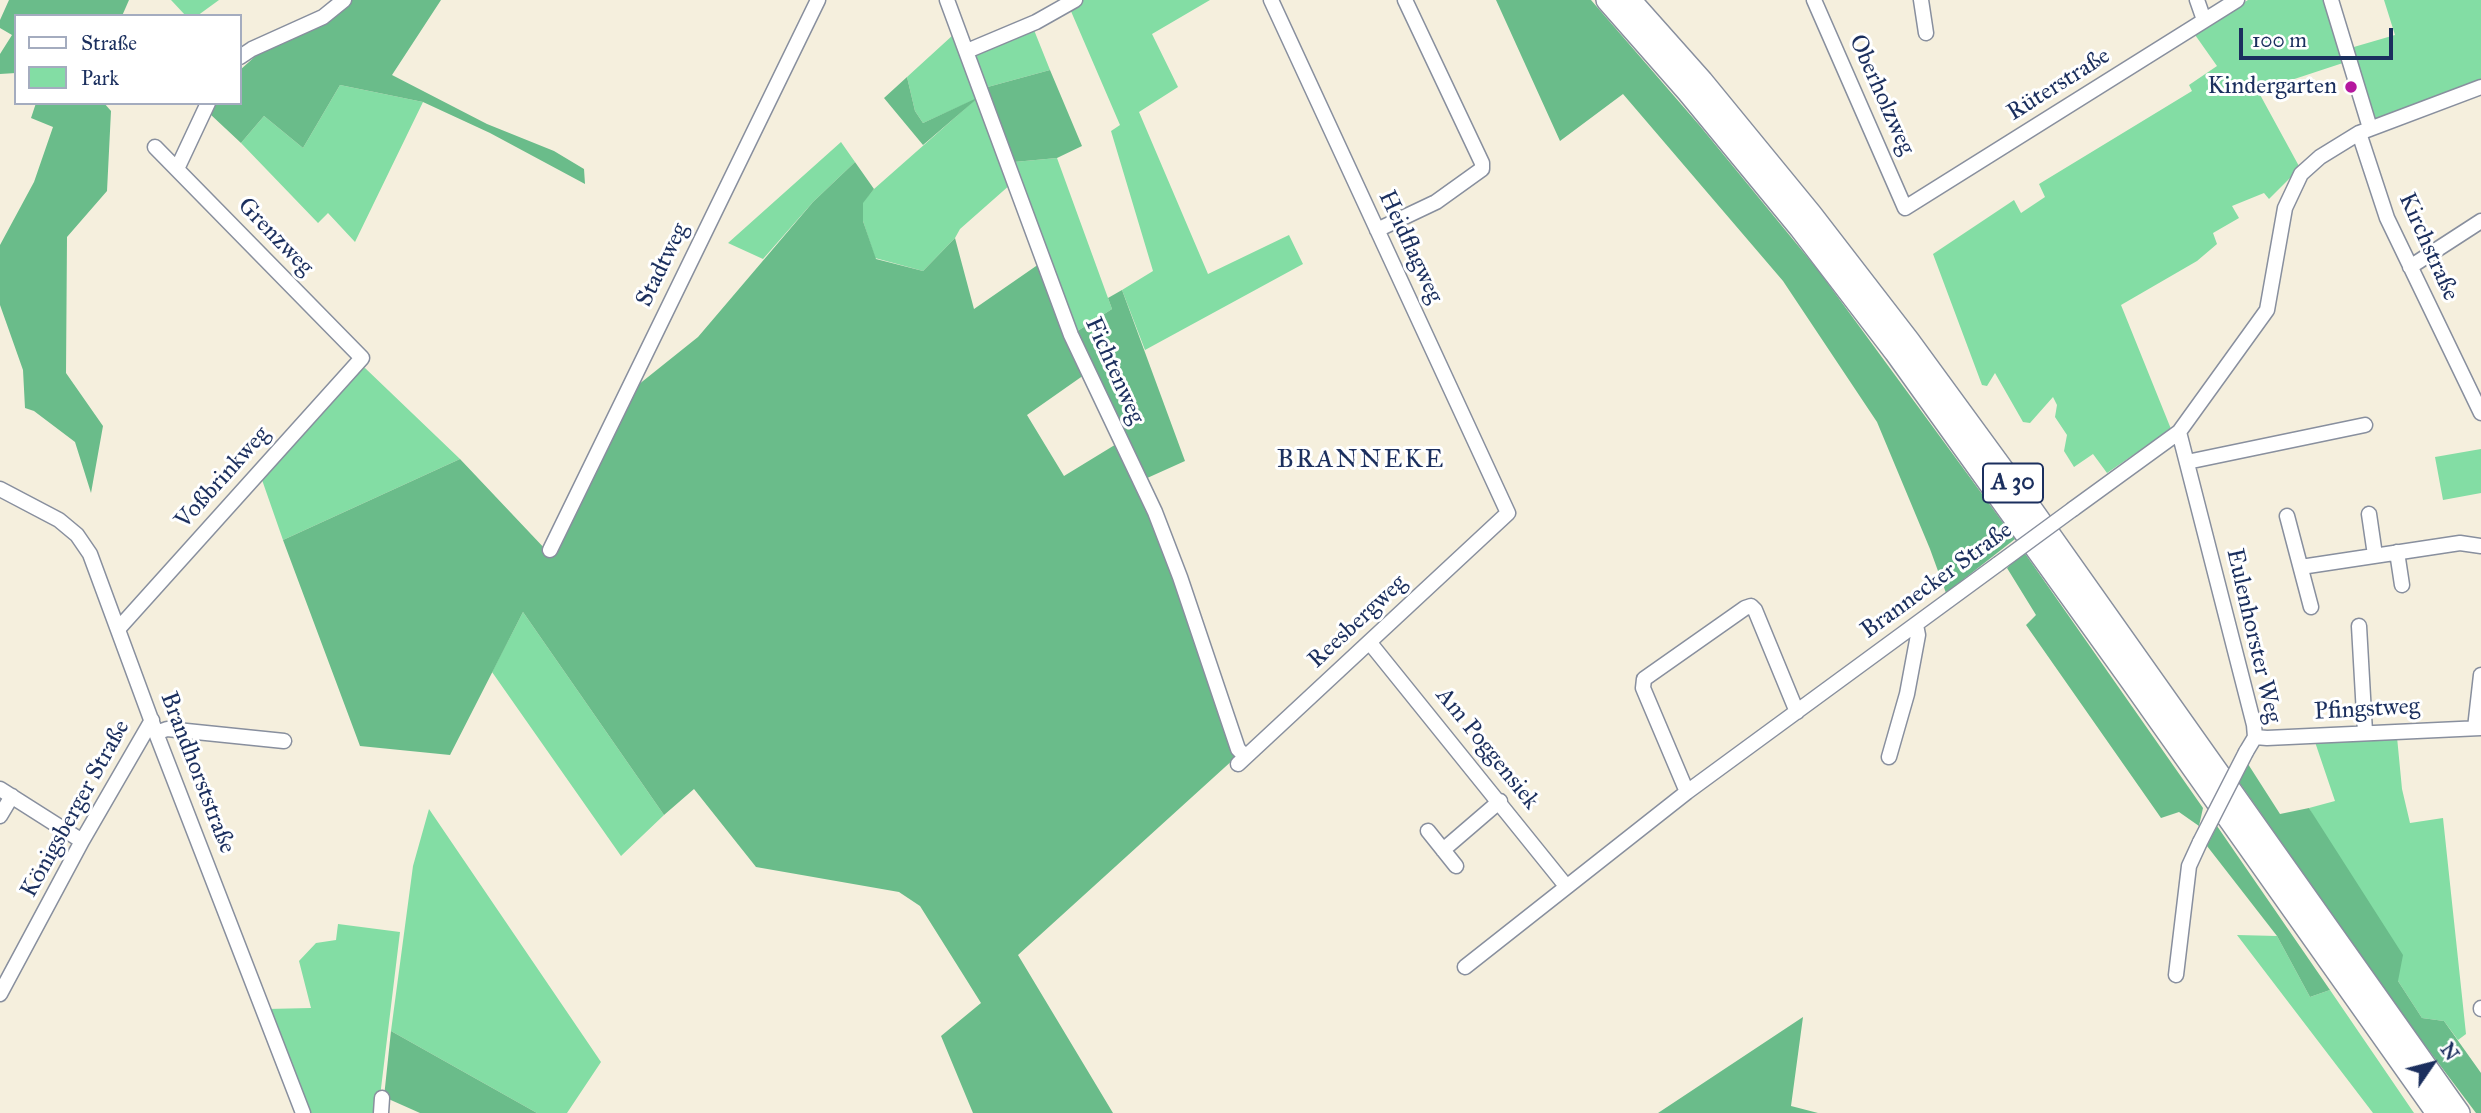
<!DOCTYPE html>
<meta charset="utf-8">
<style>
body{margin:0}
#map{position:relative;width:2481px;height:1113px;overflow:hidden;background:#f5efdd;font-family:"IM FELL Great Primer",serif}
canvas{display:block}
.legend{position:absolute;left:14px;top:14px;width:228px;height:91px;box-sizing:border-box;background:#fff;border:2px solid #a4acbf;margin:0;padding:9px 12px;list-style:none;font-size:21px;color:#1b2f5e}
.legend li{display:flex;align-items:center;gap:14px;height:35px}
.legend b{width:35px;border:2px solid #a4acbf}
.north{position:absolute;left:2397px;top:1029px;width:70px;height:70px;-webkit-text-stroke:5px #fff;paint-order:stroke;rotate:55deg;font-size:19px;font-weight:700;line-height:28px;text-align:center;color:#1b2f5e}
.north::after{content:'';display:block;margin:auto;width:24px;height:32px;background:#1b2f5e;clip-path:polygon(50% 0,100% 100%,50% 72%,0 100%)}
.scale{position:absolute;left:2239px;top:28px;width:154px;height:32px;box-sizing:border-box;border:4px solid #1b2f5e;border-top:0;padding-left:9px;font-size:21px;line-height:24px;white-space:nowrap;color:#1b2f5e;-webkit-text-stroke:5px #fff;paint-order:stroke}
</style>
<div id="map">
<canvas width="2481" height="1113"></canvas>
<ul class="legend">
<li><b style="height:9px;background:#fff"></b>Straße</li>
<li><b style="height:19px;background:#83dda4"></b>Park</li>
</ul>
<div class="north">N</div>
<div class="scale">100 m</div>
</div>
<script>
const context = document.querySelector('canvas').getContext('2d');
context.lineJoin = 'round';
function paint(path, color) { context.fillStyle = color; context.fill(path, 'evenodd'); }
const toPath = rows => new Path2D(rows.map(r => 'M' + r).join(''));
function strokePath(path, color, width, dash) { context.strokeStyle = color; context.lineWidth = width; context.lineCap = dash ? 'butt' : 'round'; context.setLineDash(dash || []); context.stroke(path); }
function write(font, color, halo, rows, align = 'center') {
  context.font = font + ' "IM FELL Great Primer",serif'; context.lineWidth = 6; context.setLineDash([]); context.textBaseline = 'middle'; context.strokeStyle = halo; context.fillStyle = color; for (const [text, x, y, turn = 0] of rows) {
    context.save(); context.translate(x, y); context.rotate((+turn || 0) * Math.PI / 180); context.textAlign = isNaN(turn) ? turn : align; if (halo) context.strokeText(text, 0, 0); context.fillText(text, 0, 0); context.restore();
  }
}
const green = toPath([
 [171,0,219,0,197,16,186,16],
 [1070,0,1210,0,1152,34,1178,87,1139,112,1208,274,1289,235,1303,264,1145,350,1122,290,1153,271,1111,131,1120,125,1067,2],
 [2248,0,2332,0,2347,49,2395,35,2384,0,2481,0,2481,81,2376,120,2371,117,2352,60,2258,91,2300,168,2269,199,2264,193,2232,206,2239,218,2213,233,2217,244,2197,261,2121,305,2171,429,2107,473,2093,454,2074,467,2064,451,2067,435,2055,417,2057,405,2053,397,2030,423,2023,422,1995,373,1987,386,1982,385,1933,254,2014,200,2021,213,2045,197,2039,184,2192,91,2189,85,2217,66,2193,32],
 [1034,30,1050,70,984,88,973,58,975,53],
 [953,35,1011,184,960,229,955,238,923,271,875,258,863,221,862,203,874,189,976,99,923,123,915,111,907,77],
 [340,85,423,102,355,242,328,213,318,223,241,143,264,116,303,148],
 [841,142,855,162,813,202,763,259,728,243],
 [1057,158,1112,309,1076,332,1014,162],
 [365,368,460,459,283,540,261,477,355,370],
 [2481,449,2481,493,2443,500,2435,457],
 [523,612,664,815,621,856,492,672],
 [2397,737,2402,789,2410,823,2443,818,2466,1034,2458,1040,2444,1021,2422,1018,2398,981,2309,808,2335,801,2315,742],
 [429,809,601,1062,567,1113,537,1113,391,1031,413,866],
 [338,924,400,932,378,1113,308,1113,267,1009,311,1008,299,961,316,943,336,940],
 [2237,935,2277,936,2310,997,2330,990,2414,1113,2373,1113]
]);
const forest = toPath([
 [9,0,129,0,122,16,16,16,16,73,0,74,0,54,12,35,0,28,0,20],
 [350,0,441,0,392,75,487,124,554,151,584,169,585,184,490,133,423,102,340,85,303,148,264,116,241,143,210,114,216,103,240,103,240,70,259,53,324,23],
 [1496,0,1591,0,1700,126,1818,270,2015,539,1946,593,1930,549,1877,422,1783,281,1623,94,1560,141],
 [1050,70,1082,146,1057,158,1014,162,984,88],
 [907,77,915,111,923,123,979,97,923,145,884,98],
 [36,103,104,103,111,111,107,191,67,237,66,373,103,426,91,493,75,442,34,411,25,408,23,370,0,305,0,245,34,182,53,127,31,118],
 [855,162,874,189,863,203,863,221,876,259,923,271,955,238,974,309,1039,264,1084,375,1027,415,1064,476,1118,443,1153,514,1235,758,1018,955,1113,1113,973,1113,941,1036,981,1003,920,906,899,892,756,867,694,789,664,815,523,612,450,755,360,746,283,540,460,459,547,551,638,385,698,337,813,202],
 [1122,290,1185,461,1145,479,1076,332,1112,309,1108,298],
 [2024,552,2203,808,2199,826,2179,812,2161,818,2026,625,2036,615,2007,568],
 [2248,764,2280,814,2309,808,2403,955,2398,981,2422,1018,2444,1021,2481,1073,2481,1113,2476,1113,2406,1020,2239,782],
 [2217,826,2330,990,2310,997,2277,936,2207,846],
 [1803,1017,1791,1106,1818,1113,1658,1113],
 [391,1031,537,1113,420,1113,384,1097]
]);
const minor = toPath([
 [947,0,1071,335,1155,512,1180,577,1238,749,1245,756],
 [1814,0,1905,208,2237,0],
 [1921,0,1926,33],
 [2197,0,2204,20],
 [2331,0,2370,128],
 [967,51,1036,22,1075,0],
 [240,57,252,49,323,17,344,0],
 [2359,133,2387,218,2481,413],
 [177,169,208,103],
 [1377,230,1436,202,1482,169,1482,163,1405,0],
 [2410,267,2481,221],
 [2179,432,2254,725,2255,737,2246,752],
 [2187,462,2365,425],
 [0,489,59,520,77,535,90,554,156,733,303,1113],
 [2073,509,2179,432,2267,310,2285,208,2301,174,2320,157,2359,133,2481,87],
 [2369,514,2375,555],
 [2287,516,2311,607],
 [550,550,818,0],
 [2397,552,2402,585],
 [2301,567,2460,543,2481,546],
 [2359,626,2365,732],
 [119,628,362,358,155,147],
 [1370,643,1566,886],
 [2475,728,2481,675],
 [156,733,167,729,284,741],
 [2255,737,2267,738,2481,728],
 [1889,757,1907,694,1918,635,1916,625],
 [1238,764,1508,513,1271,0],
 [0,789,82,841],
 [1687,792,1643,688,1644,679,1745,608,1751,606,1755,610,1797,712],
 [0,816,12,796],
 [1428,831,1456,866],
 [1443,850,1500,801],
 [1465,967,1687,792,1998,564],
 [2176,975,2189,866,2200,842],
 [0,994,82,841,152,720],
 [2481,1009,2481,1008],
 [381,1113,382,1098]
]);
const highway = toPath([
 [1607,0,1688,92,1800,228,1895,352,2132,682,2437,1113],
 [1630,0,1702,81,1811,214,1909,341,2023,497,2459,1113]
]);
const minorBridge = toPath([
 [1998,564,2073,509],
 [2200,842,2246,752]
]);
const markers = [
 [2351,87,7,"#b5179e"]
];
const shields = [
 [2013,483,60]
];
const shieldNames = [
 ["A 30",2013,483]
];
const streetNames = [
 ["Rüterstraße",2059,85,-32],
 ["Oberholzweg",1881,95,66],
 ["Grenzweg",275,237,46],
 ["Heidflagweg",1410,247,65],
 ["Kirchstraße",2428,247,66],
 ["Stadtweg",663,265,-64],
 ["Fichtenweg",1114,371,66],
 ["Voßbrinkweg",223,478,-48],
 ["Brannecker Straße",1937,581,-36],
 ["Reesbergweg",1358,622,-43],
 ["Eulenhorster Weg",2253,636,77],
 ["Pfingstweg",2367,710,-3],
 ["Am Poggensiek",1487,749,51],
 ["Brandhorststraße",197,773,69],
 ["Königsberger Straße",76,809,-61]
];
const poiNames = [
 ["Kindergarten",2337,87]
];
const neighbourhoodNames = [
 ["BRANNEKE",1361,461]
];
paint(green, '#83dda4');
paint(forest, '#6abc8a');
strokePath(minor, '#888f9e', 17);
strokePath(highway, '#888f9e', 24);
strokePath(minor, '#fff', 14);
strokePath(highway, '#fff', 21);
strokePath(minorBridge, '#888f9e', 17, []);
strokePath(minorBridge, '#fff', 14);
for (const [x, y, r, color] of markers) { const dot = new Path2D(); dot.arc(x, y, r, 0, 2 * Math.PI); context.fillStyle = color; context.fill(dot); strokePath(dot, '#fff', 2.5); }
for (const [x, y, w] of shields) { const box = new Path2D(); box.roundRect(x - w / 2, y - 19.5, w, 39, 5); context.fillStyle = '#fff'; context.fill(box); strokePath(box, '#1b2f5e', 2); }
write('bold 23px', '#1b2f5e', null, shieldNames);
write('24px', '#1b2f5e', '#fff', streetNames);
write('24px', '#1b2f5e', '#fff', poiNames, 'right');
context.letterSpacing = '2px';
write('26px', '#1b2f5e', '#fff', neighbourhoodNames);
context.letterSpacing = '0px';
</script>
